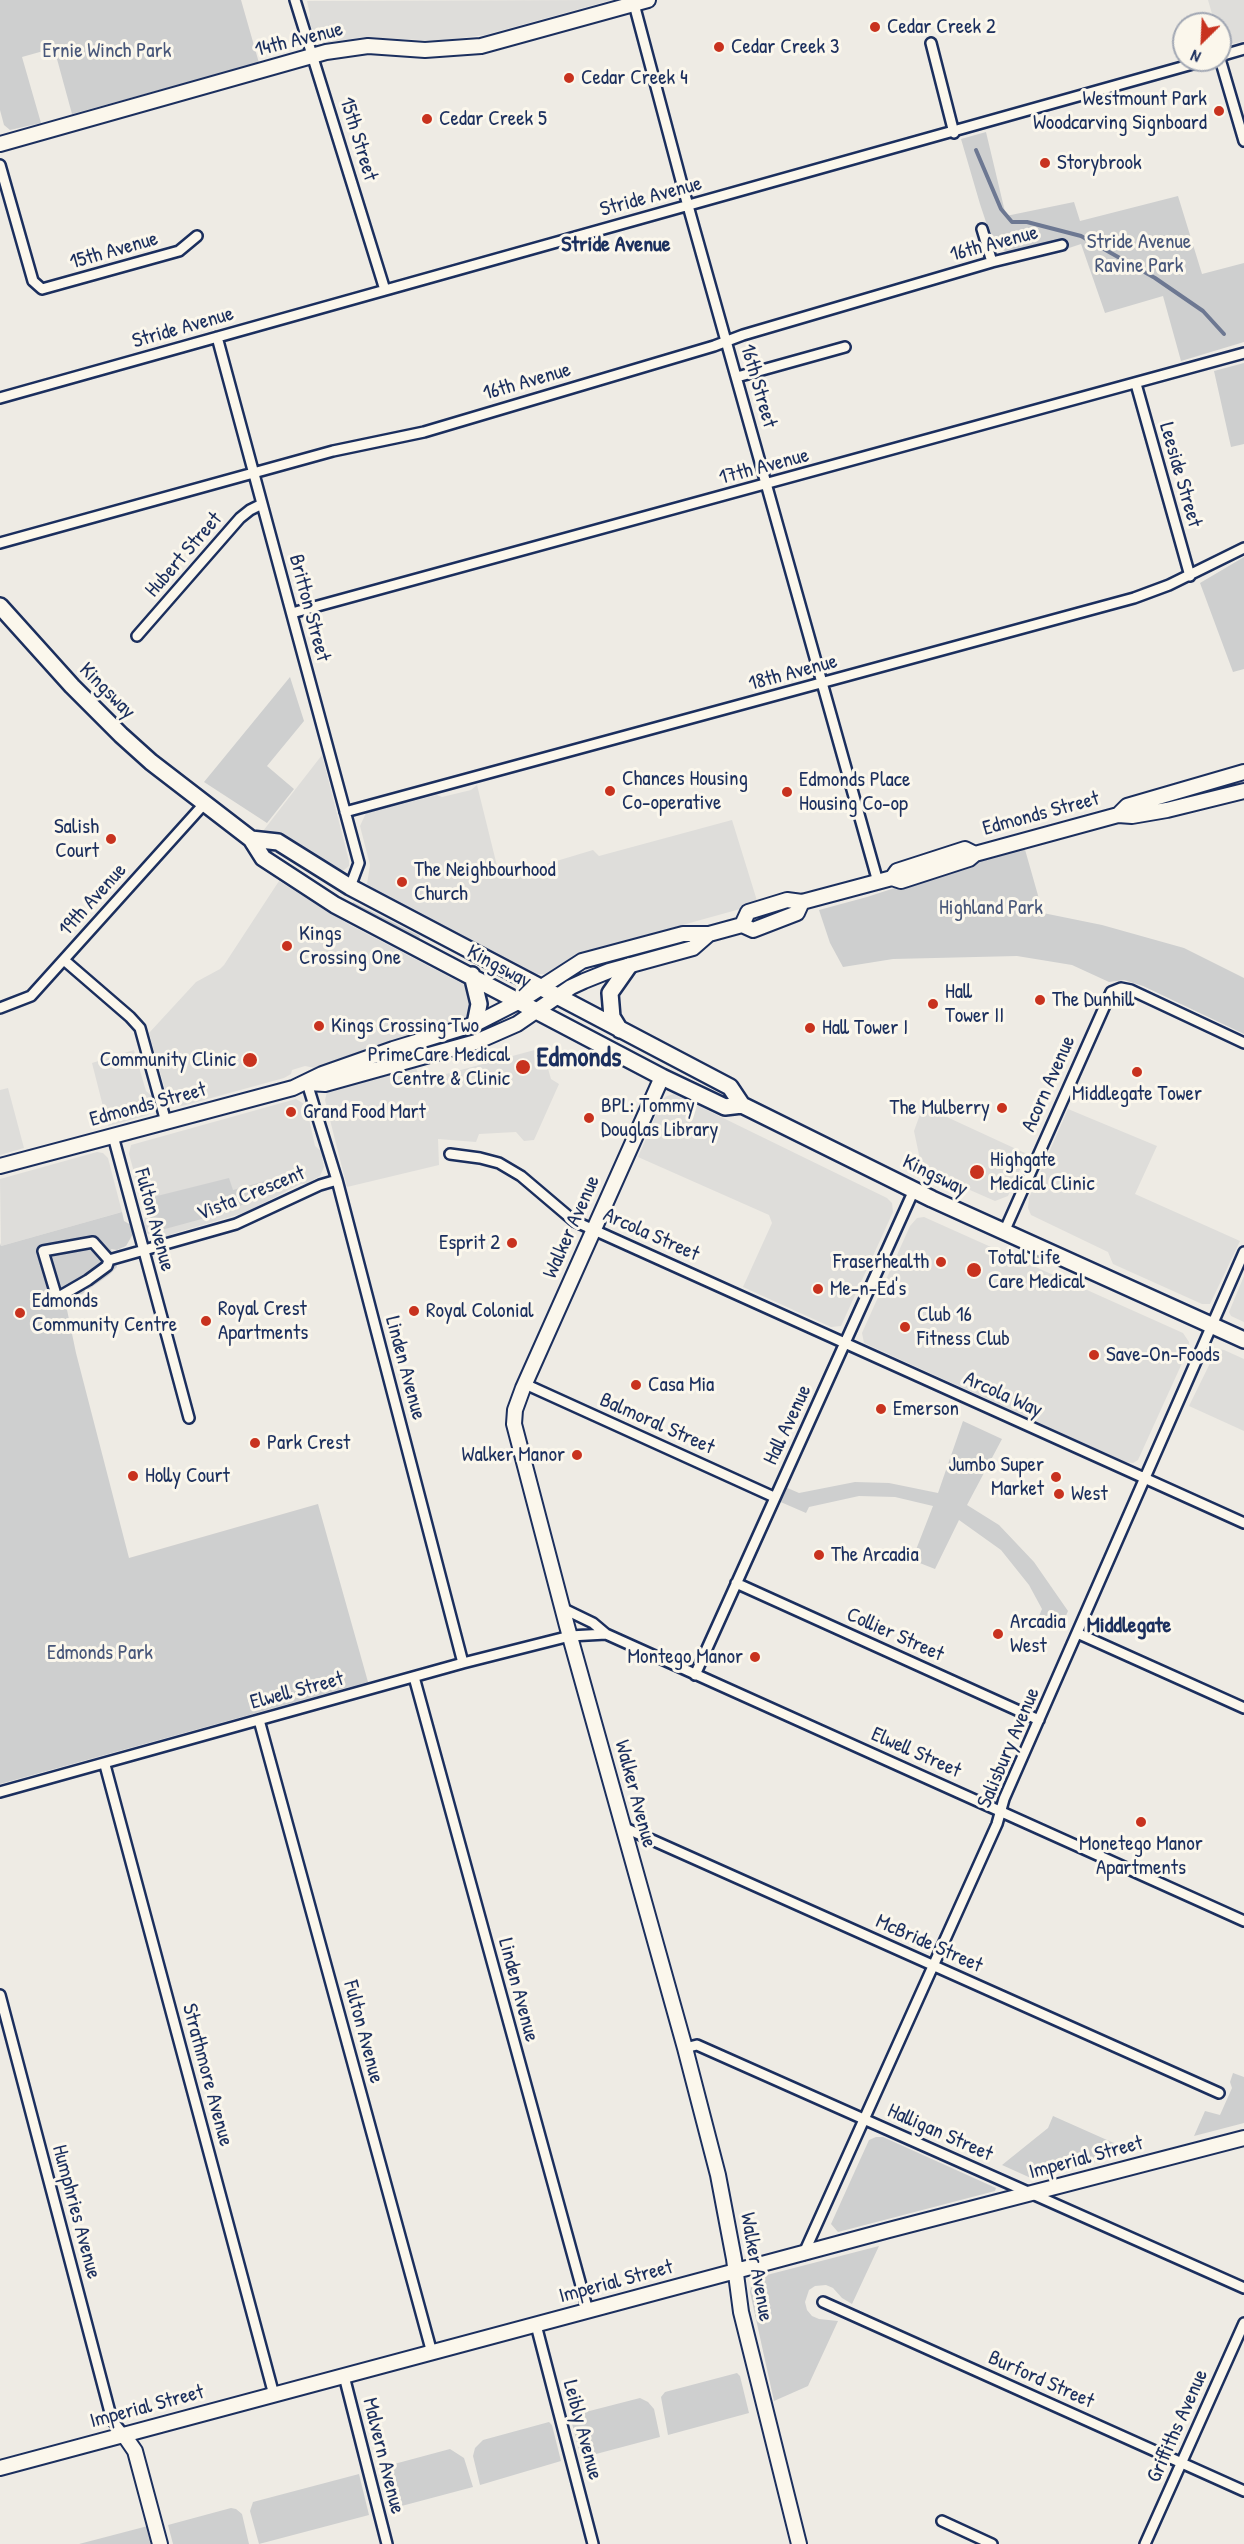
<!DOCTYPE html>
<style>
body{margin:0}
#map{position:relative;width:1244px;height:2544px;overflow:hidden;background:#eeebe4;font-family:"Patrick Hand",sans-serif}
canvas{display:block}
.north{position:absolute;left:1172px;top:12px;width:60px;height:60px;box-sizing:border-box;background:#fbf7ec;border:2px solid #a1a7b3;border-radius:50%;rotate:204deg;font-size:16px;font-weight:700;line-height:24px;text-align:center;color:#1b2f5e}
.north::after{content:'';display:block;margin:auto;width:21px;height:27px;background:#c8321e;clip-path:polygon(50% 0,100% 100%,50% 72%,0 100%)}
</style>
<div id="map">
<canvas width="1244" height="2544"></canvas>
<div class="north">N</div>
</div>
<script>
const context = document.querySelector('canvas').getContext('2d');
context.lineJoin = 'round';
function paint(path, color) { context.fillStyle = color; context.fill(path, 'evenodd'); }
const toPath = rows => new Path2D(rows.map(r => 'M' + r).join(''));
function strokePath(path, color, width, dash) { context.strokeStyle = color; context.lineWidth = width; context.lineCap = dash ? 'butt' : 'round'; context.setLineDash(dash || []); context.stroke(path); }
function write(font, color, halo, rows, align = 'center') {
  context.font = font + ' "Patrick Hand",sans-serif'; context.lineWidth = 6; context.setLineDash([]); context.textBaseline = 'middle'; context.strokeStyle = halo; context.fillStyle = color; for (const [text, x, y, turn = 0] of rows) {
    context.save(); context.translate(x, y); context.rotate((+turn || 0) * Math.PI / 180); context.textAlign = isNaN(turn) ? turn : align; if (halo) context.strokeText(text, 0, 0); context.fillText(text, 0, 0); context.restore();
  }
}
const built = toPath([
 [612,0,485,35,461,38,438,41,364,37,324,43,318,40,314,34,309,21,310,15,307,1],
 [1208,0,1244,0,1244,41,1221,47,1220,24,1215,24],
 [322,755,349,861,349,866,344,870,336,870,282,835,263,831],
 [477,785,500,878,593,850,599,856,732,820,758,904,582,953,545,974,535,974,401,906,375,892,367,884,370,865,360,826,366,813,437,795,442,797,471,790],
 [279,881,350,925,465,985,474,995,470,1016,461,1022,423,1032,320,1069,305,1066,292,1070,291,1074,284,1078,182,1106,176,1105,168,1100,149,1033,196,982,220,969,224,965],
 [542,1048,551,1079,559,1084,534,1140,524,1141,516,1132,479,1134,476,1142,438,1139,439,1165,347,1187,325,1100,327,1092,416,1067,420,1081],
 [134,1050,146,1091,155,1099,156,1106,148,1115,108,1126,92,1063],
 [8,1088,24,1148,0,1155,0,1090],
 [674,1094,887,1198,892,1203,893,1212,841,1326,831,1327,743,1287,772,1223,769,1215,638,1157,663,1099,667,1096],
 [296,1099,306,1105,315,1146,321,1151,324,1167,320,1176,306,1184,300,1184,247,1212,172,1234,168,1238,156,1240,147,1233,143,1223,146,1216,129,1154,131,1145],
 [923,1106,1027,1154,1008,1196,995,1201,922,1169,914,1131],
 [1068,1109,1157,1146,1135,1194,1240,1241,1210,1304,1202,1304,1113,1264,1108,1252,1031,1215,1028,1208,1029,1198],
 [97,1152,103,1153,108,1158,122,1212,1,1246,0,1179],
 [924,1217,1183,1333,1189,1342,1188,1350,1138,1460,1133,1463,1125,1462,864,1343,862,1333,910,1226,917,1218],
 [1244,1276,1244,1322,1231,1316,1229,1312],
 [1217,1349,1224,1350,1244,1359,1244,1431,1189,1406]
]);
const green = toPath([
 [0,0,241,0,259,63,72,114,54,48,22,57,41,123,10,130,4,125,0,110],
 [986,132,1006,216,1074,202,1080,221,1178,196,1202,274,1244,263,1244,342,1181,361,1163,296,1105,313,1081,244,1063,250,1060,240,1009,252,998,249,993,243,980,204,961,139],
 [1244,363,1244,444,1231,447,1214,371],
 [1244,557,1244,669,1233,672,1200,583],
 [290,677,304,721,267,766,294,789,267,823,204,782],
 [1024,846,1043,913,1102,925,1184,948,1244,978,1244,1034,1143,986,1124,980,1109,982,1072,965,1017,956,893,959,843,967,830,943,819,910,867,897],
 [353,902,420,936,419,939,404,933,352,904],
 [305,1170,231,1211,154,1232,145,1199,229,1178,233,1190],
 [122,1212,124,1221,131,1225,133,1234,126,1246,117,1250,111,1249,117,1267,109,1275,66,1305,76,1353,129,1558,318,1504,368,1682,0,1784,0,1243,1,1246],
 [963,1421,1002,1439,967,1505,999,1525,1034,1562,1068,1611,1061,1627,1039,1616,1042,1609,1029,1585,1001,1550,959,1520,935,1569,912,1560,933,1506,895,1497,859,1496,809,1507,806,1513,776,1500,783,1486,799,1493,855,1482,889,1483,938,1493],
 [1233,2073,1244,2077,1244,2123,1194,2136,1205,2111,1220,2115,1232,2088,1230,2082],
 [1053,2116,1125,2148,1128,2153,1033,2179,1002,2165,1048,2128],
 [876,2137,883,2137,996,2188,995,2191,838,2232,831,2224,869,2140],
 [879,2246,852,2304,842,2298,833,2288,826,2285,815,2286,809,2290,805,2302,807,2310,812,2316,819,2319,838,2321,808,2386,774,2401,750,2292,751,2287,759,2277],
 [737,2373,740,2376,749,2413,668,2435,661,2397,665,2392],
 [640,2398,648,2402,654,2409,660,2437,581,2458,570,2416],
 [549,2422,552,2425,561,2461,480,2485,473,2456,475,2448,483,2440],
 [450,2449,464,2458,473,2487,394,2508,383,2467],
 [359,2474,369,2515,259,2544,250,2511,253,2502],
 [231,2508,236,2509,242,2514,249,2544,173,2544,168,2525],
 [147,2526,151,2544,79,2544,144,2527]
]);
const stream = toPath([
 [976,150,1001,209,1012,222,1027,222,1081,236,1155,278,1203,311,1224,334]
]);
const street = toPath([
 [295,0,385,290],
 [634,4,683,188,878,882],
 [931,43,954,133],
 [1220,56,1244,49],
 [1220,59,1244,141],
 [0,165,33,281,42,289,179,251,197,236],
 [982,229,992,262],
 [217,337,359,863,350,887],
 [737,377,845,347],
 [1136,384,1190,576],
 [0,398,1207,60],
 [0,543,333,451,424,432,714,346,743,335,992,262,1062,245],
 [292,613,1244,353],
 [137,636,240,518,250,510,262,504],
 [345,812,1134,598,1169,585,1244,548],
 [64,960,130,1017,140,1028,166,1122],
 [0,1008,31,996,204,804],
 [307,1083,337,1180,463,1663],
 [113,1136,189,1418],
 [450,1154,480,1158,499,1163,521,1176,574,1221,1244,1523],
 [1004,1232,1111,992,1121,988,1131,990,1244,1043],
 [109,1260,93,1242,43,1251,57,1298,88,1280,107,1266,109,1260,236,1224,320,1185,337,1180],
 [525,1384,774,1497],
 [736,1583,1039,1720],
 [562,1608,593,1623,606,1634],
 [1077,1633,1244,1708],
 [695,1675,914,1190],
 [414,1677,588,2311],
 [259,1720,432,2353],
 [105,1765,274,2395],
 [0,1792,463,1663,570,1636,606,1634,1244,1921],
 [623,1827,1219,2093],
 [0,1995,112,2420,124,2435],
 [685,2048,697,2045,1244,2288],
 [803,2255,997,1824,1004,1799,1244,1252],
 [823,2302,1244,2491],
 [536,2325,593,2544],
 [344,2376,387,2544],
 [942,2521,992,2544],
 [1145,2544,1244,2323]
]);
const secondary = toPath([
 [0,144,326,52,368,46,425,50,481,46,648,0],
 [1118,815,1127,806,1244,772],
 [892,878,901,881,969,859,975,854,1118,815,1132,816,1167,810,1244,791],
 [742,925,748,912,787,900,802,902,892,878,897,871,965,849,975,854],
 [662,1077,523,1388,515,1410,514,1424,567,1626,685,2048,718,2175,734,2259,741,2312,799,2544],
 [307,1083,325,1084,476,1042,517,1024,571,987,584,981,609,971,693,948,709,934],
 [0,1166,293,1088,322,1074,393,1049,475,1024,520,1001,582,961,683,934,709,934,742,925,753,930,797,913,802,902],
 [124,2435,135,2451,160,2544],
 [0,2468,889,2230,1244,2138]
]);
const primary = toPath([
 [0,606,72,686,121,735,151,762,251,839,263,858,335,905,662,1077,725,1107,742,1105,932,1199,1244,1340],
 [251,839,278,842,350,887,730,1087,742,1105],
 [472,975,479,1004,475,1024],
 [620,1030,612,1017,610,993,629,966]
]);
const markers = [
 [875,27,6,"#c8321e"],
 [719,47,6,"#c8321e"],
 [569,78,6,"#c8321e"],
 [1219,111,6,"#c8321e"],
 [427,119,6,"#c8321e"],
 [1045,163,6,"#c8321e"],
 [610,791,6,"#c8321e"],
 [787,792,6,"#c8321e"],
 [111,839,6,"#c8321e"],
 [402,882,6,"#c8321e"],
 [287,946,6,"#c8321e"],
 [1040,1000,6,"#c8321e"],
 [933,1004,6,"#c8321e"],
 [319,1026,6,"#c8321e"],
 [810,1028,6,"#c8321e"],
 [250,1060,8,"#c8321e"],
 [523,1067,8,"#c8321e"],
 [1137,1072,6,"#c8321e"],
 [1002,1108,6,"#c8321e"],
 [291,1112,6,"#c8321e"],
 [589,1118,6,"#c8321e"],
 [977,1172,8,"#c8321e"],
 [512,1243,6,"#c8321e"],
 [941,1262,6,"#c8321e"],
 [974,1270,8,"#c8321e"],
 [818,1289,6,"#c8321e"],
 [414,1311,6,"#c8321e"],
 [20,1313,6,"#c8321e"],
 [206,1321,6,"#c8321e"],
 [905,1327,6,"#c8321e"],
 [1094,1355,6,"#c8321e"],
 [636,1385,6,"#c8321e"],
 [881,1409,6,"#c8321e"],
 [255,1443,6,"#c8321e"],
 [577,1455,6,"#c8321e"],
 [133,1476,6,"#c8321e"],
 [1056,1477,6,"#c8321e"],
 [1059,1494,6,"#c8321e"],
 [819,1555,6,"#c8321e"],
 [998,1634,6,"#c8321e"],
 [755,1657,6,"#c8321e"],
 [1141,1822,6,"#c8321e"]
];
const poiNames = [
 ["Cedar Creek 2",887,27],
 ["Cedar Creek 3",731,47],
 ["Cedar Creek 4",581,78],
 ["Westmount Park",1207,99,"right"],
 ["Woodcarving Signboard",1207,123,"right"],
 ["Cedar Creek 5",439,119],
 ["Storybrook",1057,163],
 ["Chances Housing",622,779],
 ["Co-operative",622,803],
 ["Edmonds Place",799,780],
 ["Housing Co-op",799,804],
 ["Salish",99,827,"right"],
 ["Court",99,851,"right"],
 ["The Neighbourhood",414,870],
 ["Church",414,894],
 ["Kings",299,934],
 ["Crossing One",299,958],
 ["Hall",945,992],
 ["Tower II",945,1016],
 ["The Dunhill",1052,1000],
 ["Kings Crossing Two",331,1026],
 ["Hall Tower I",822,1028],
 ["PrimeCare Medical",510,1055,"right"],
 ["Centre & Clinic",510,1079,"right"],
 ["Community Clinic",236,1060,"right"],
 ["Middlegate Tower",1137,1094,"center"],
 ["BPL: Tommy",601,1106],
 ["Douglas Library",601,1130],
 ["The Mulberry",990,1108,"right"],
 ["Grand Food Mart",303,1112],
 ["Highgate",990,1160],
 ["Medical Clinic",990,1184],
 ["Esprit 2",500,1243,"right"],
 ["Total Life",988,1258],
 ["Care Medical",988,1282],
 ["Fraserhealth",929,1262,"right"],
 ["Me-n-Ed's",830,1289],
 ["Edmonds",32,1301],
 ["Community Centre",32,1325],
 ["Royal Crest",218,1309],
 ["Apartments",218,1333],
 ["Royal Colonial",426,1311],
 ["Club 16",917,1315],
 ["Fitness Club",917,1339],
 ["Save-On-Foods",1106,1355],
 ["Casa Mia",648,1385],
 ["Emerson",893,1409],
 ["Park Crest",267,1443],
 ["Walker Manor",565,1455,"right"],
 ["Jumbo Super",1044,1465,"right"],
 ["Market",1044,1489,"right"],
 ["Holly Court",145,1476],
 ["West",1071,1494],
 ["The Arcadia",831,1555],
 ["Arcadia",1010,1622],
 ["West",1010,1646],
 ["Montego Manor",743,1657,"right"],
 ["Monetego Manor",1141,1844,"center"],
 ["Apartments",1141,1868,"center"]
];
const streetNames = [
 ["14th Avenue",299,40,-14],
 ["15th Street",358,139,73],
 ["Stride Avenue",651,197,-15],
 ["16th Avenue",994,244,-15],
 ["15th Avenue",114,251,-16],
 ["Stride Avenue",183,328,-16],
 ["16th Avenue",527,382,-16],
 ["16th Street",758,386,74],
 ["17th Avenue",764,467,-15],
 ["Leeside Street",1180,475,74],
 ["Hubert Street",184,555,-49],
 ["Britton Street",309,608,75],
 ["18th Avenue",793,673,-15],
 ["Kingsway",107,691,45],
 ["Edmonds Street",1041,814,-15],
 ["19th Avenue",93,900,-48],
 ["Kingsway",499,967,28],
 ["Acorn Avenue",1049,1084,-66],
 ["Edmonds Street",148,1105,-15],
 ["Kingsway",935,1176,26],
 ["Vista Crescent",251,1194,-22],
 ["Fulton Avenue",154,1220,75],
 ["Walker Avenue",572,1227,-66],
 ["Arcola Street",651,1235,24],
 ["Linden Avenue",405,1368,75],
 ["Arcola Way",1003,1395,24],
 ["Balmoral Street",657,1424,24],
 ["Hall Avenue",788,1425,-65],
 ["Collier Street",895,1635,24],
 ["Elwell Street",297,1691,-15],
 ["Salisbury Avenue",1009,1748,-67],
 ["Elwell Street",916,1753,24],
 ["Walker Avenue",635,1794,75],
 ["McBride Street",929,1944,24],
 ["Linden Avenue",518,1990,75],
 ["Fulton Avenue",363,2032,75],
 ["Strathmore Avenue",207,2075,75],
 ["Halligan Street",940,2133,24],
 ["Imperial Street",1086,2158,-15],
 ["Humphries Avenue",76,2212,75],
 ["Walker Avenue",756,2267,80],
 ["Imperial Street",616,2282,-15],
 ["Burford Street",1041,2380,24],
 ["Imperial Street",147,2407,-15],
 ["Griffiths Avenue",1178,2426,-66],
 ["Leibly Avenue",582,2430,75],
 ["Malvern Avenue",383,2456,76]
];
const parkNames = [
 ["Ernie Winch Park",107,51],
 ["Stride Avenue",1139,242],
 ["Ravine Park",1139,266],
 ["Highland Park",991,908],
 ["Edmonds Park",100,1653]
];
const neighbourhoodNames = [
 ["Stride Avenue",616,245],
 ["Middlegate",1129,1626]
];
const districtNames = [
 ["Edmonds",579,1059]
];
paint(built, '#deddda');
paint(green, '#cecfcf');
strokePath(stream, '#6d7892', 4);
strokePath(street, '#1b2f5e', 14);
strokePath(secondary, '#1b2f5e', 18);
strokePath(primary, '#1b2f5e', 20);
strokePath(street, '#fbf7ec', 9);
strokePath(secondary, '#fbf7ec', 14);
strokePath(primary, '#fbf7ec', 15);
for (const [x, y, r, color] of markers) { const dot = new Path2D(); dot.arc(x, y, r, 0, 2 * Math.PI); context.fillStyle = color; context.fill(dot); strokePath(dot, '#fbf7ec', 2); }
write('21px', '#1b2f5e', '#fbf7ec', poiNames, 'left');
write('21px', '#1b2f5e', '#fbf7ec', streetNames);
write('21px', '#48577a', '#fbf7ec', parkNames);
write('bold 22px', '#1b2f5e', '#fbf7ec', neighbourhoodNames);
write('bold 27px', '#1b2f5e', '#fbf7ec', districtNames);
</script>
